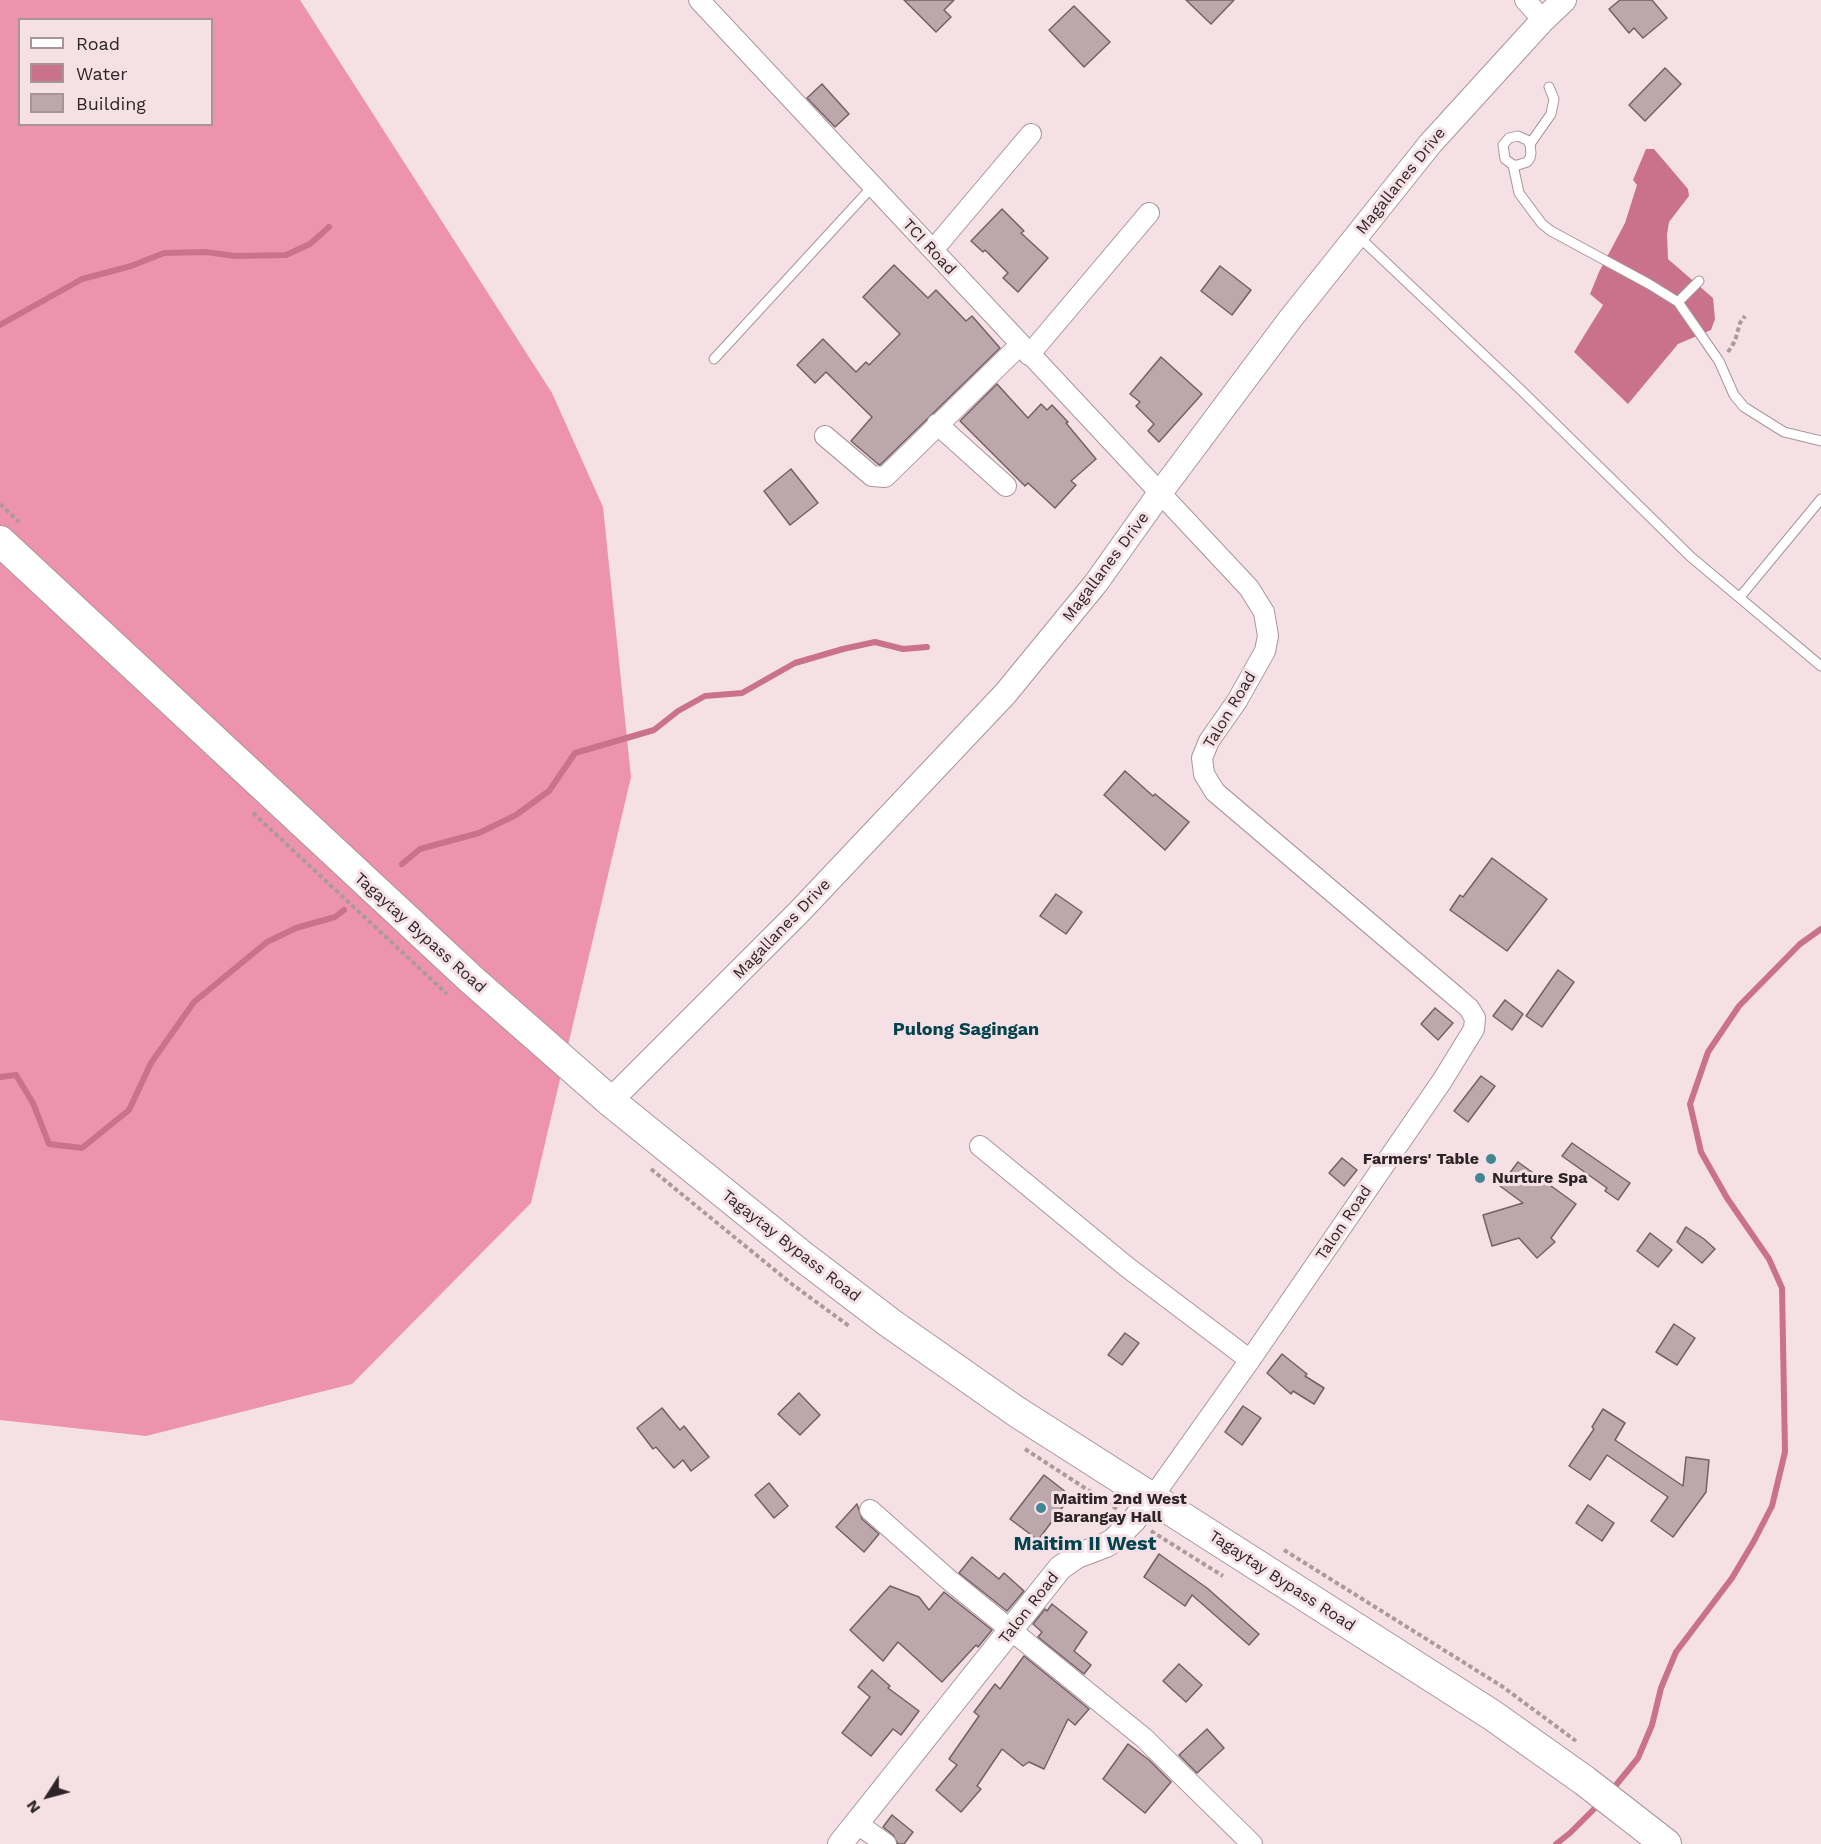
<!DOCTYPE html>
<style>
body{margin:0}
#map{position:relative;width:1821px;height:1844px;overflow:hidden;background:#f5e1e5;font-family:"Work Sans",sans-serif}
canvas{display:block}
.legend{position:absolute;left:18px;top:18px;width:195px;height:108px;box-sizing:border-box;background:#f5e1e5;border:2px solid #a59599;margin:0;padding:8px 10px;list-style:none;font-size:18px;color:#2c2426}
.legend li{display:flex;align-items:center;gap:12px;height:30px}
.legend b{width:30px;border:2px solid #a59599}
.north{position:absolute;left:18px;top:1766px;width:60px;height:60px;-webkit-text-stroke:4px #f5e1e5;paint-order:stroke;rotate:234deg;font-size:16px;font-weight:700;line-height:24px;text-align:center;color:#2c2426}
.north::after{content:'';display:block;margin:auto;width:21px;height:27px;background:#2c2426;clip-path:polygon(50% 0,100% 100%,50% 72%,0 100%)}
</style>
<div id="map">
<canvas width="1821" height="1844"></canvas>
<ul class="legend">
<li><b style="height:8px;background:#fff"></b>Road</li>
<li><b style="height:16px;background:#ca728c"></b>Water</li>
<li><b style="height:16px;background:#bba7ac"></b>Building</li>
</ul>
<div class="north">N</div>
</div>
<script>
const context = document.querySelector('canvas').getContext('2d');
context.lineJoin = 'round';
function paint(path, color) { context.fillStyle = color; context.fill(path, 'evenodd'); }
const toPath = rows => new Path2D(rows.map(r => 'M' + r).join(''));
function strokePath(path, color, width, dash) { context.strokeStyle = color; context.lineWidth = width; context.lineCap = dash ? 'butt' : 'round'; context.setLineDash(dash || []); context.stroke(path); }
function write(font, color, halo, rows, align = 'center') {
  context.font = font + ' "Work Sans",sans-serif'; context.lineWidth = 6; context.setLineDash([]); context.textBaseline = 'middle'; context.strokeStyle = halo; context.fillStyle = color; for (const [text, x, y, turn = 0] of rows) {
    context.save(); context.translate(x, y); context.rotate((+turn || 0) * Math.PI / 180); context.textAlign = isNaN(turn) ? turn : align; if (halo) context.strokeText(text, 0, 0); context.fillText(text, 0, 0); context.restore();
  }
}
const forest = toPath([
 [0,0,300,0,552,393,603,507,631,777,531,1203,352,1384,146,1436,0,1420],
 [20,20,212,20,212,124,20,124]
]);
const water = toPath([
 [1646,149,1654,149,1688,189,1689,196,1669,222,1667,235,1668,259,1713,298,1715,319,1711,330,1678,344,1628,404,1574,352,1603,305,1590,294,1599,272,1625,223,1637,185,1633,180]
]);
const stream = toPath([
 [0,325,82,279,131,266,164,253,206,252,235,256,286,255,310,244,329,227],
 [402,864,420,849,479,833,516,815,549,791,575,753,654,730,678,711,705,696,742,693,795,663,843,649,875,642,903,649,927,647],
 [0,1077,16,1075,33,1103,49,1144,82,1148,129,1110,151,1063,194,1002,267,942,296,928,335,917,344,910],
 [1612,1790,1638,1758,1652,1725,1661,1688,1676,1652,1732,1578,1754,1541,1772,1506,1785,1452,1782,1288,1769,1259,1727,1198,1701,1152,1690,1104,1708,1052,1739,1006,1800,944,1821,929],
 [1556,1844,1570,1833,1599,1804]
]);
const building = toPath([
 [904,0,954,0,944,10,951,17,936,32,904,0],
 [1186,0,1234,0,1211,24,1186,0],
 [1620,0,1652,0,1667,18,1643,38,1634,28,1629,33,1609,9,1620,0],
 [1074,6,1110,42,1084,67,1049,30,1074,6],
 [1665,68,1681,84,1645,121,1629,105,1665,68],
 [822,84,849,114,835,127,807,98,822,84],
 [1002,209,1024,231,1021,233,1048,258,1018,292,1003,278,1008,273,985,250,983,252,971,241,1002,209],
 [894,265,928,298,936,290,966,321,972,316,1000,348,880,465,878,464,851,441,872,417,826,372,815,383,797,365,823,339,856,372,866,362,869,365,900,334,863,297,894,265],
 [1220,266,1251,290,1232,315,1201,291,1220,266],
 [1161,357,1202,394,1159,442,1148,431,1154,424,1136,406,1140,402,1130,394,1161,357],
 [997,384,1028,418,1041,404,1047,410,1052,405,1068,422,1066,423,1096,459,1071,481,1076,485,1055,508,1028,483,1025,486,960,421,997,384],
 [791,469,818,503,790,525,764,491,791,469],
 [1125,771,1153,796,1155,794,1189,822,1165,850,1104,795,1125,771],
 [1492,858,1547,899,1507,951,1450,910,1460,895,1463,897,1492,858],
 [1056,894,1082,912,1066,934,1040,916,1056,894],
 [1558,970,1574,982,1542,1027,1526,1016,1558,970],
 [1505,1000,1523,1014,1512,1030,1493,1016,1505,1000],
 [1435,1008,1453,1023,1438,1040,1421,1024,1435,1008],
 [1481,1076,1495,1086,1468,1122,1454,1111,1481,1076],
 [1572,1143,1630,1183,1618,1200,1605,1191,1607,1188,1562,1156,1572,1143],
 [1342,1158,1357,1170,1344,1186,1329,1173,1342,1158],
 [1518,1162,1576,1204,1551,1238,1555,1242,1537,1258,1519,1238,1492,1246,1483,1215,1523,1203,1500,1186,1518,1162],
 [1686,1227,1704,1239,1715,1249,1702,1263,1677,1242,1686,1227],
 [1650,1233,1672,1250,1658,1267,1637,1251,1650,1233],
 [1674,1324,1695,1338,1677,1365,1656,1352,1674,1324],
 [1125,1333,1139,1343,1122,1365,1108,1355,1125,1333],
 [1282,1354,1307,1374,1305,1376,1324,1388,1314,1404,1293,1391,1291,1394,1267,1373,1282,1354],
 [799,1393,820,1415,800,1435,778,1414,799,1393],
 [1243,1406,1261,1418,1242,1445,1225,1432,1243,1406],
 [662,1408,680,1430,684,1426,709,1457,691,1471,683,1460,674,1468,656,1447,653,1449,637,1428,662,1408],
 [1603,1409,1625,1423,1615,1440,1683,1486,1686,1457,1709,1460,1706,1492,1673,1537,1651,1521,1668,1497,1607,1455,1590,1480,1569,1466,1594,1429,1592,1427,1603,1409],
 [1044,1475,1071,1496,1038,1540,1010,1519,1044,1475],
 [769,1483,788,1506,774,1518,755,1495,769,1483],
 [857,1504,862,1519,879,1534,864,1552,836,1527,857,1504],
 [1588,1505,1614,1523,1602,1541,1576,1523,1588,1505],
 [1159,1554,1207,1588,1259,1634,1249,1645,1192,1595,1185,1606,1144,1577,1159,1554],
 [972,1557,999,1579,1004,1573,1024,1591,1007,1611,959,1573,972,1557],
 [890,1586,919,1597,929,1610,944,1592,992,1630,978,1647,976,1645,942,1682,898,1642,883,1661,850,1630,890,1586],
 [1052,1604,1087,1632,1074,1651,1091,1665,1084,1674,1038,1637,1042,1632,1033,1624,1045,1609,1047,1611,1052,1604],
 [1024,1656,1089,1709,1075,1725,1068,1719,1044,1769,1029,1762,1023,1766,1002,1749,977,1786,981,1789,961,1812,936,1790,957,1765,949,1759,979,1716,974,1712,995,1684,1000,1689,1024,1656],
 [1179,1664,1202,1685,1186,1702,1163,1681,1179,1664],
 [872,1670,890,1686,888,1688,919,1711,901,1735,893,1729,871,1756,842,1733,870,1697,858,1687,872,1670],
 [1207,1729,1224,1748,1197,1773,1179,1755,1207,1729],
 [1128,1744,1149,1760,1171,1782,1145,1813,1103,1779,1128,1744],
 [892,1815,913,1832,904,1844,898,1844,893,1835,883,1827,892,1815]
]);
const path = toPath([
 [1728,352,1735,341,1740,323,1745,316],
 [0,504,19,522],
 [253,813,447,994],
 [651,1169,793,1285,849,1326],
 [1025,1449,1117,1509],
 [1151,1531,1223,1576],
 [1284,1550,1503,1687,1576,1741]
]);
const service = toPath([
 [1530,144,1527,140,1518,136,1509,138,1503,145,1505,159,1513,165,1518,165,1527,162,1530,158,1531,153,1530,144,1551,114,1554,99,1549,87],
 [1513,165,1519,193,1542,224,1551,231,1649,284,1678,302,1719,361,1734,395,1744,407,1784,432,1821,441],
 [1359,237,1521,390,1691,557,1821,666],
 [1678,302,1699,281],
 [714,359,873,186],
 [1740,597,1821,499]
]);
const minor = toPath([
 [699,0,1249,588,1264,612,1268,636,1265,651,1237,701,1209,741,1202,758,1204,774,1215,792,1448,990,1469,1008,1475,1018,1474,1029,1442,1081,1250,1360,1152,1498],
 [1525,0,1543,20],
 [933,250,1031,134],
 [1029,355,1149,213],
 [937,424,1006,486],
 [825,436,872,476,885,477,1020,345],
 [980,1146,1127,1267,1250,1360],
 [870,1510,948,1579,1144,1738,1252,1844],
 [856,1823,886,1844]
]);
const tertiary = toPath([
 [610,1101,799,912,1005,694,1096,583,1160,493,1291,318,1430,144,1543,20,1564,0],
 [840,1844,1060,1568,1077,1556,1106,1545,1114,1540,1134,1520,1152,1498]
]);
const primary = toPath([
 [0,541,472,980,610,1101,802,1256,890,1323,1017,1412,1492,1715,1585,1781,1666,1844]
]);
const markers = [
 [1491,1159,6,"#418693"],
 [1480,1178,6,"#418693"],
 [1041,1508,6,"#418693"]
];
const streetNames = [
 ["Magallanes Drive",1401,181,-51],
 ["TCI Road",929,247,47],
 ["Magallanes Drive",1106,567,-53],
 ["Talon Road",1230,710,-59],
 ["Magallanes Drive",782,929,-46],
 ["Tagaytay Bypass Road",420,933,42],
 ["Talon Road",1344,1223,-56],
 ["Tagaytay Bypass Road",791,1246,38],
 ["Tagaytay Bypass Road",1282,1581,33],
 ["Talon Road",1029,1608,-52]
];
const poiNames = [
 ["Farmers' Table",1479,1159,"right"],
 ["Nurture Spa",1492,1178],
 ["Maitim 2nd West",1053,1499],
 ["Barangay Hall",1053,1517]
];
const neighbourhoodNames = [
 ["Pulong Sagingan",966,1030]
];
const quarterNames = [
 ["Maitim II West",1085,1544]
];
paint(forest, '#ee93ad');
paint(water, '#ca728c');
strokePath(stream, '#ca728c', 6);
paint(building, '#bba7ac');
strokePath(building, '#736165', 1.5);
strokePath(service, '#a89599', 11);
strokePath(minor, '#a89599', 22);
strokePath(tertiary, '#a89599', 26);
strokePath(primary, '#a89599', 32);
strokePath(path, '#aa9a9e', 4, [4.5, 3]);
strokePath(service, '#fff', 9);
strokePath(minor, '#fff', 20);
strokePath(tertiary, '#fff', 24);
strokePath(primary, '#fff', 30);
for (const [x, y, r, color] of markers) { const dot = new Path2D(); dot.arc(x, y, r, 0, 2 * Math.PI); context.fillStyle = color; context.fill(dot); strokePath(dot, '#f5e1e5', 2); }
write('16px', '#2c2426', '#f5e1e5', streetNames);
write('bold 16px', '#2c2426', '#f5e1e5', poiNames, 'left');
write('bold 18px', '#03434d', '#f5e1e5', neighbourhoodNames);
write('bold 20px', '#03434d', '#f5e1e5', quarterNames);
</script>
